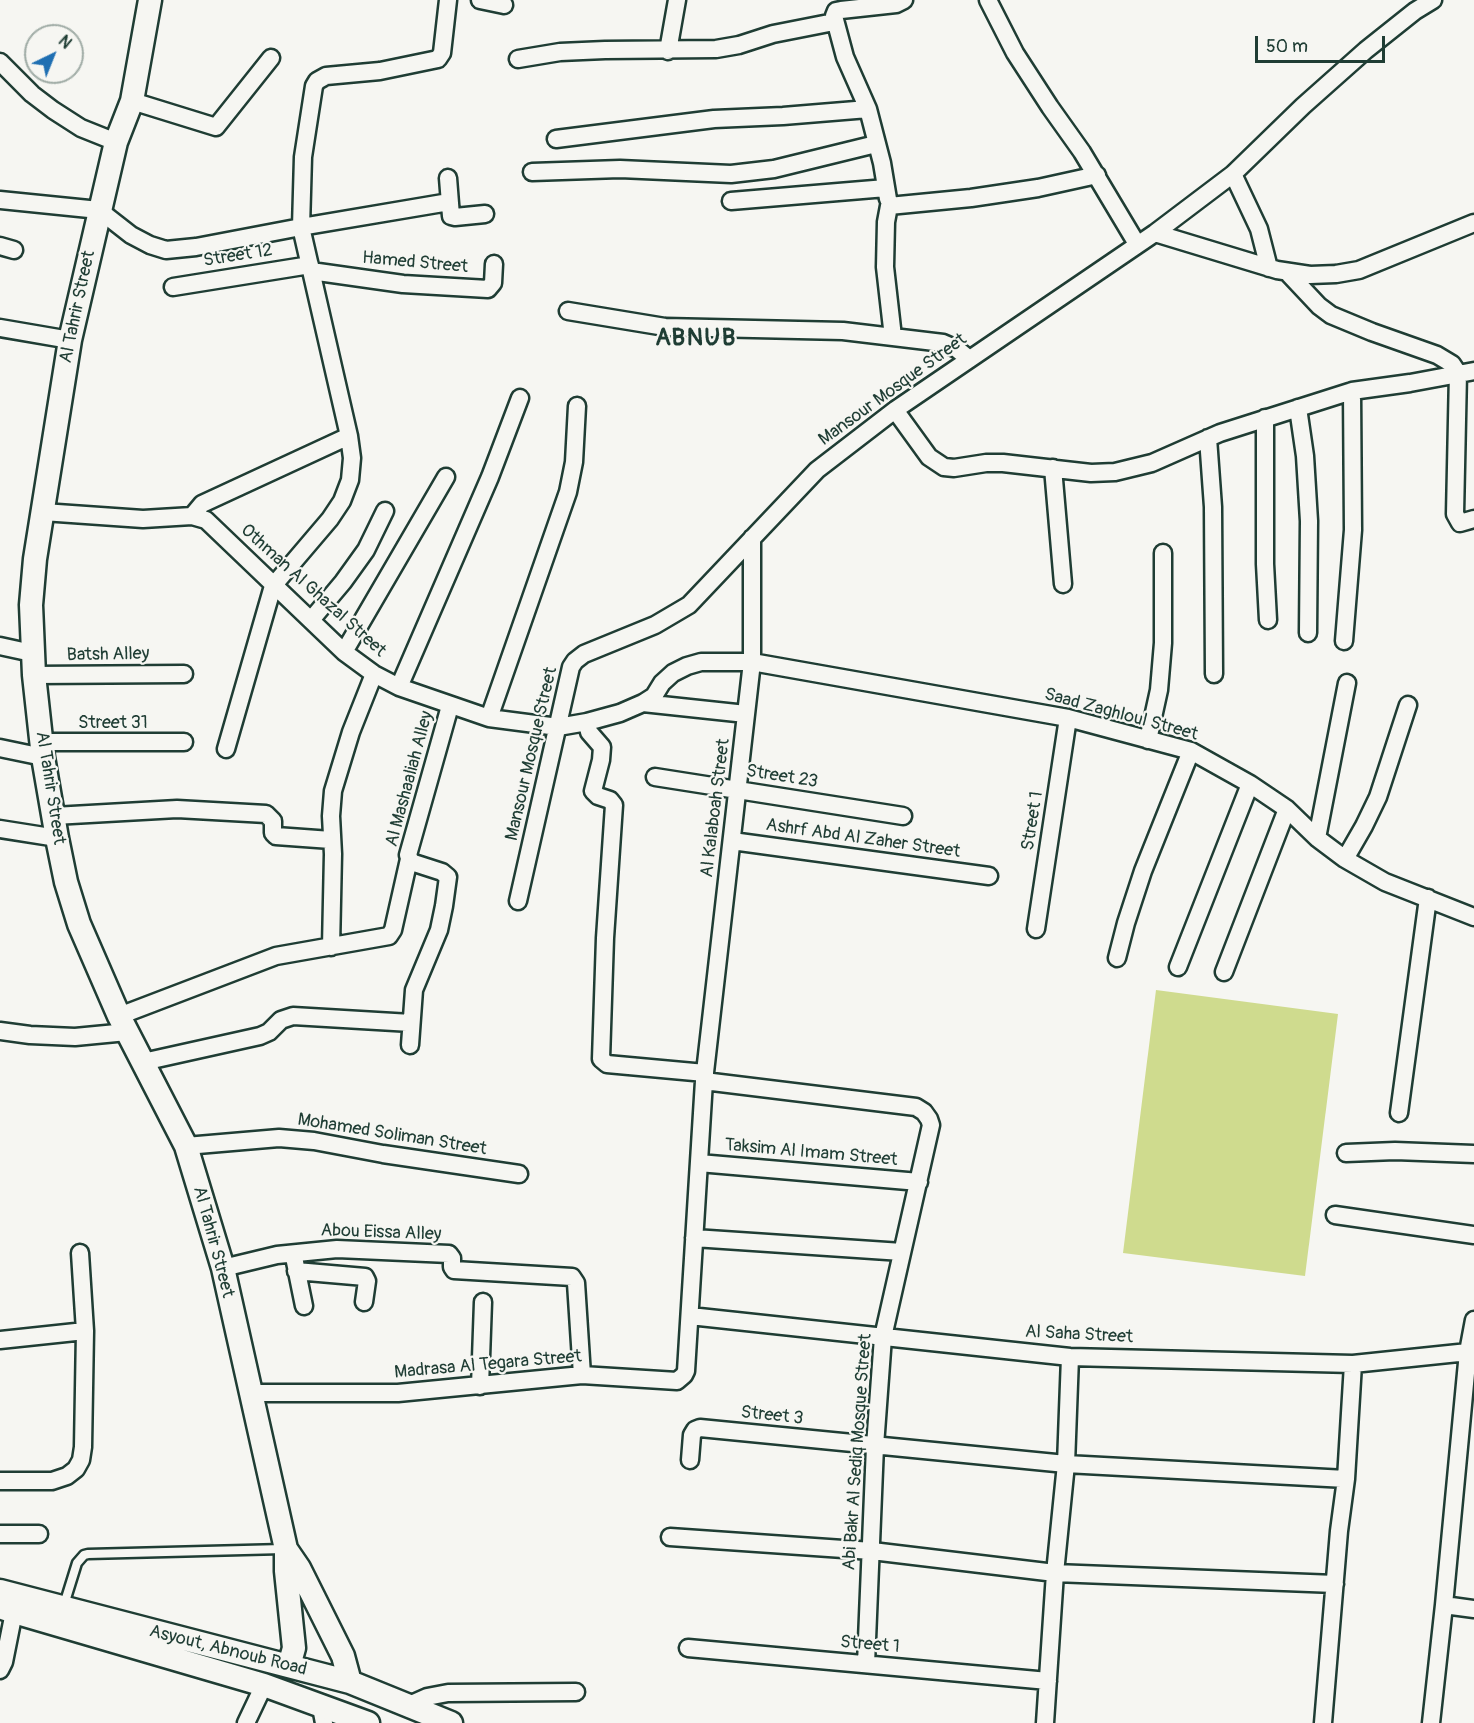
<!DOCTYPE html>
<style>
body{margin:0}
#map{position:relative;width:1474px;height:1723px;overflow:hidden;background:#f6f6f2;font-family:Pangolin,sans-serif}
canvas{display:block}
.north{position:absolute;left:24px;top:24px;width:60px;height:60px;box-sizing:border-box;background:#f6f6f2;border:2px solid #a0aca6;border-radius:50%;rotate:43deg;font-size:16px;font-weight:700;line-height:24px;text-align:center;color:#1f3d34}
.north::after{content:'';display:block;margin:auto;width:21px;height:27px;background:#1f6fb2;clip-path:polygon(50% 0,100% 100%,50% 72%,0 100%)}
.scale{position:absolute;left:1255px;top:36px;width:130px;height:27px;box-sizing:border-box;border:3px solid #1f3d34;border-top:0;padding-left:8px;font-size:18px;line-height:21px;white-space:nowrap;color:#1f3d34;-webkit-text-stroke:4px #f6f6f2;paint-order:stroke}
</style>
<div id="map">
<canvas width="1474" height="1723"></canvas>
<div class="north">N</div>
<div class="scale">50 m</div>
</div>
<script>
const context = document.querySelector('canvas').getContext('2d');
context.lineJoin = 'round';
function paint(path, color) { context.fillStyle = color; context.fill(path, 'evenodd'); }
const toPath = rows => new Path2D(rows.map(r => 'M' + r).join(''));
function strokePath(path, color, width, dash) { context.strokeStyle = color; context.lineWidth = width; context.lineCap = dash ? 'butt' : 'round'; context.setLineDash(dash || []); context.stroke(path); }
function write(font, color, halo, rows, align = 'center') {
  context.font = font + ' Pangolin,sans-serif'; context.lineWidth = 4.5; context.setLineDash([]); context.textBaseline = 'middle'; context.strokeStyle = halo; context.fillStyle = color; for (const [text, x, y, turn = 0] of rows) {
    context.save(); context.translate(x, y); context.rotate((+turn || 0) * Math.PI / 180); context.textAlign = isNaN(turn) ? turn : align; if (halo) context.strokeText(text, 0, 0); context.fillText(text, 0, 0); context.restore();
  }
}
const green = toPath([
 [1156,990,1338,1014,1305,1276,1123,1253]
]);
const lane = toPath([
 [63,1608,77,1563,84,1555,88,1554,283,1549]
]);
const street = toPath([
 [480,0,504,5],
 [988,0,1015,53,1050,107,1082,152,1137,244],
 [668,51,677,0],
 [518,59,560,52,605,50,716,49,739,45,773,34,834,22],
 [0,62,32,94,53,110,81,128,116,142],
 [132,101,216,127,271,58],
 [868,109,882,163,888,199],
 [556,139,714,119,783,116,868,109,845,57,834,16,836,11,841,10,896,4,904,0],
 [532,172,620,169,731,174,774,169,876,144],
 [1233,174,1259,229,1269,268],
 [448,178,451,216,455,217,485,214],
 [0,200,99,210,131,235,150,245,166,250,196,247,301,227,449,202],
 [731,201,886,188],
 [1155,233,1277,270,1310,275,1336,274,1359,270,1474,223],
 [0,246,14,250],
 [311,271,403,284,488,289,493,283,494,264],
 [1287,272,1319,306,1331,315,1372,332,1437,355,1452,364,1458,373,1455,514,1460,523,1474,519],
 [173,287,310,265],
 [568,311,665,327,843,331,893,337],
 [0,328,70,340],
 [969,359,957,349,943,343,893,337,885,267,886,222,889,206,971,198,1038,188,1097,175],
 [1298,408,1305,456,1309,521,1308,633],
 [895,410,929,457,944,467,954,468,986,463,1003,463,1091,473,1115,472,1152,463,1220,433,1352,391,1410,383,1474,371],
 [1265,418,1265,564,1268,620],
 [1208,438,1213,507,1214,674],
 [1053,468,1063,584],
 [43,512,143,519,192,516,206,520,344,652,374,674,399,687,489,718,558,727,587,722,620,713,643,703,654,696,662,683,673,673,687,666,701,662,752,662,1068,718,1191,751,1250,784,1287,809,1317,838,1345,859,1385,882,1474,917],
 [192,516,202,504,349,436],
 [311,620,343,582,366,550,385,511],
 [1344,641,1353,530,1352,391],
 [0,646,32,653],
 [344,652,446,477],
 [34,675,184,674],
 [399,687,490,477,520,398],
 [643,703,746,714],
 [489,718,568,492,574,462,577,406],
 [587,722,589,732,602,747,601,760,593,791,598,796,610,800,614,805,605,938,601,1059,607,1064,705,1073],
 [1148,740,1159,690,1163,643,1163,553],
 [42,742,184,742],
 [0,748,43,757],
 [226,749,273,586,330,519,342,501,350,480,352,458,349,436,301,227,303,157,314,86,317,81,326,76,380,71,438,59,442,53,448,0],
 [655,777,903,816],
 [54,816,177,809,266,814,273,821,273,833,276,836,331,840],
 [0,829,57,838],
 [1317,838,1347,683],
 [732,841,989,876],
 [1345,859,1364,826,1378,797,1408,705],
 [518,901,571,667,575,661,584,654,655,625,689,605,817,470,895,410,1155,233,1233,174,1303,106,1366,50,1415,11,1433,0],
 [1036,929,1068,718],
 [331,947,333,854,331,816,333,791,351,732,374,674],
 [1117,958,1126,923,1143,871,1191,751],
 [1178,967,1250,784],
 [1224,972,1287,809],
 [119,1016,276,956,389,936,393,930,409,859],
 [0,1031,30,1035,75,1037,127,1032],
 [410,1045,414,990,439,930,444,906,448,877,442,872,411,862,408,855,450,706],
 [143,1062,260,1036,269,1032,281,1020,293,1016,411,1023],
 [704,1081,916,1107,924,1112,929,1119,931,1125,883,1337,875,1446,866,1664],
 [1399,1113,1428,898],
 [186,1146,279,1138,314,1141,383,1154,519,1174],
 [1346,1153,1395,1151,1474,1154],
 [699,1163,919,1182],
 [1335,1215,1474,1235],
 [694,1238,902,1252],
 [295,1262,304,1306],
 [223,1268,277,1255,337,1249,449,1254,452,1258,452,1267,454,1270,572,1277,576,1283,582,1375],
 [296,1271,365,1277,367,1281,364,1302],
 [690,1316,1070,1357,1353,1364,1468,1352],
 [0,1340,85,1331],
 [480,1386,483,1302],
 [250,1393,398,1393,582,1375,677,1381,684,1375,686,1371,704,1081,752,662,752,538],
 [690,1460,692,1435,695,1430,700,1428,1066,1464,1346,1479],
 [0,1481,52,1481,67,1476,76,1469,81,1460,83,1447,85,1331,80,1253],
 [0,1534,39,1534],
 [670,1537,872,1551,1055,1573,1335,1584],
 [1444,1605,1474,1609],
 [688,1648,1048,1681],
 [0,1670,4,1662,14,1612],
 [409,1705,427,1697,448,1693,576,1692],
 [321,1707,324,1723],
 [246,1723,264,1685],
 [1045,1723,1055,1573,1066,1464,1070,1357],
 [1323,1723,1339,1531,1346,1479,1353,1364],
 [1431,1723,1444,1605,1468,1352,1474,1320]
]);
const secondary = toPath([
 [150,0,132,101,116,142,70,340,35,559,31,605,34,675,43,757,57,838,66,882,79,924,119,1016,186,1146,223,1268,286,1549,286,1571,294,1648,289,1666],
 [286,1549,299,1568,343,1656,350,1682],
 [0,1591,350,1682,451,1723],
 [0,1607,14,1612,264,1685,368,1723]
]);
const streetNames = [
 ["Street 12",238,256,-9],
 ["Hamed Street",415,263,5],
 ["Al Tahrir Street",78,307,-78],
 ["Mansour Mosque Street",893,390,-36],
 ["Othman Al Ghazal Street",313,591,42],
 ["Batsh Alley",108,655,-1],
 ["Saad Zaghloul Street",1121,715,15],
 ["Street 31",113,723],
 ["Mansour Mosque Street",532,754,-77],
 ["Street 23",782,777,9],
 ["Al Mashaaliah Alley",410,779,-75],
 ["Al Tahrir Street",50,788,81],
 ["Al Kalaboah Street",716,808,-83],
 ["Street 1",1033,821,-81],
 ["Ashrf Abd Al Zaher Street",863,839,8],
 ["Mohamed Soliman Street",392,1135,9],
 ["Taksim Al Imam Street",811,1153,5],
 ["Abou Eissa Alley",381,1233,2],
 ["Al Tahrir Street",213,1242,75],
 ["Al Saha Street",1079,1335,3],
 ["Madrasa Al Tegara Street",488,1365,-5],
 ["Street 3",772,1416,6],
 ["Abi Bakr Al Sediq Mosque Street",858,1452,-86],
 ["Street 1",870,1645,5],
 ["Asyout, Abnoub Road",228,1651,14]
];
const districtNames = [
 ["ABNUB",696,339]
];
paint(green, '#cfdb8e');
strokePath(lane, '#1f3d34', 13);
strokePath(street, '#1f3d34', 21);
strokePath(secondary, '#1f3d34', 27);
strokePath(lane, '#f6f6f2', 8);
strokePath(street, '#f6f6f2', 16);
strokePath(secondary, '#f6f6f2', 22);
write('18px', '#1f3d34', '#f6f6f2', streetNames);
context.letterSpacing = '1.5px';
write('bold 24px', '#1f3d34', '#f6f6f2', districtNames);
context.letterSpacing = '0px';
</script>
